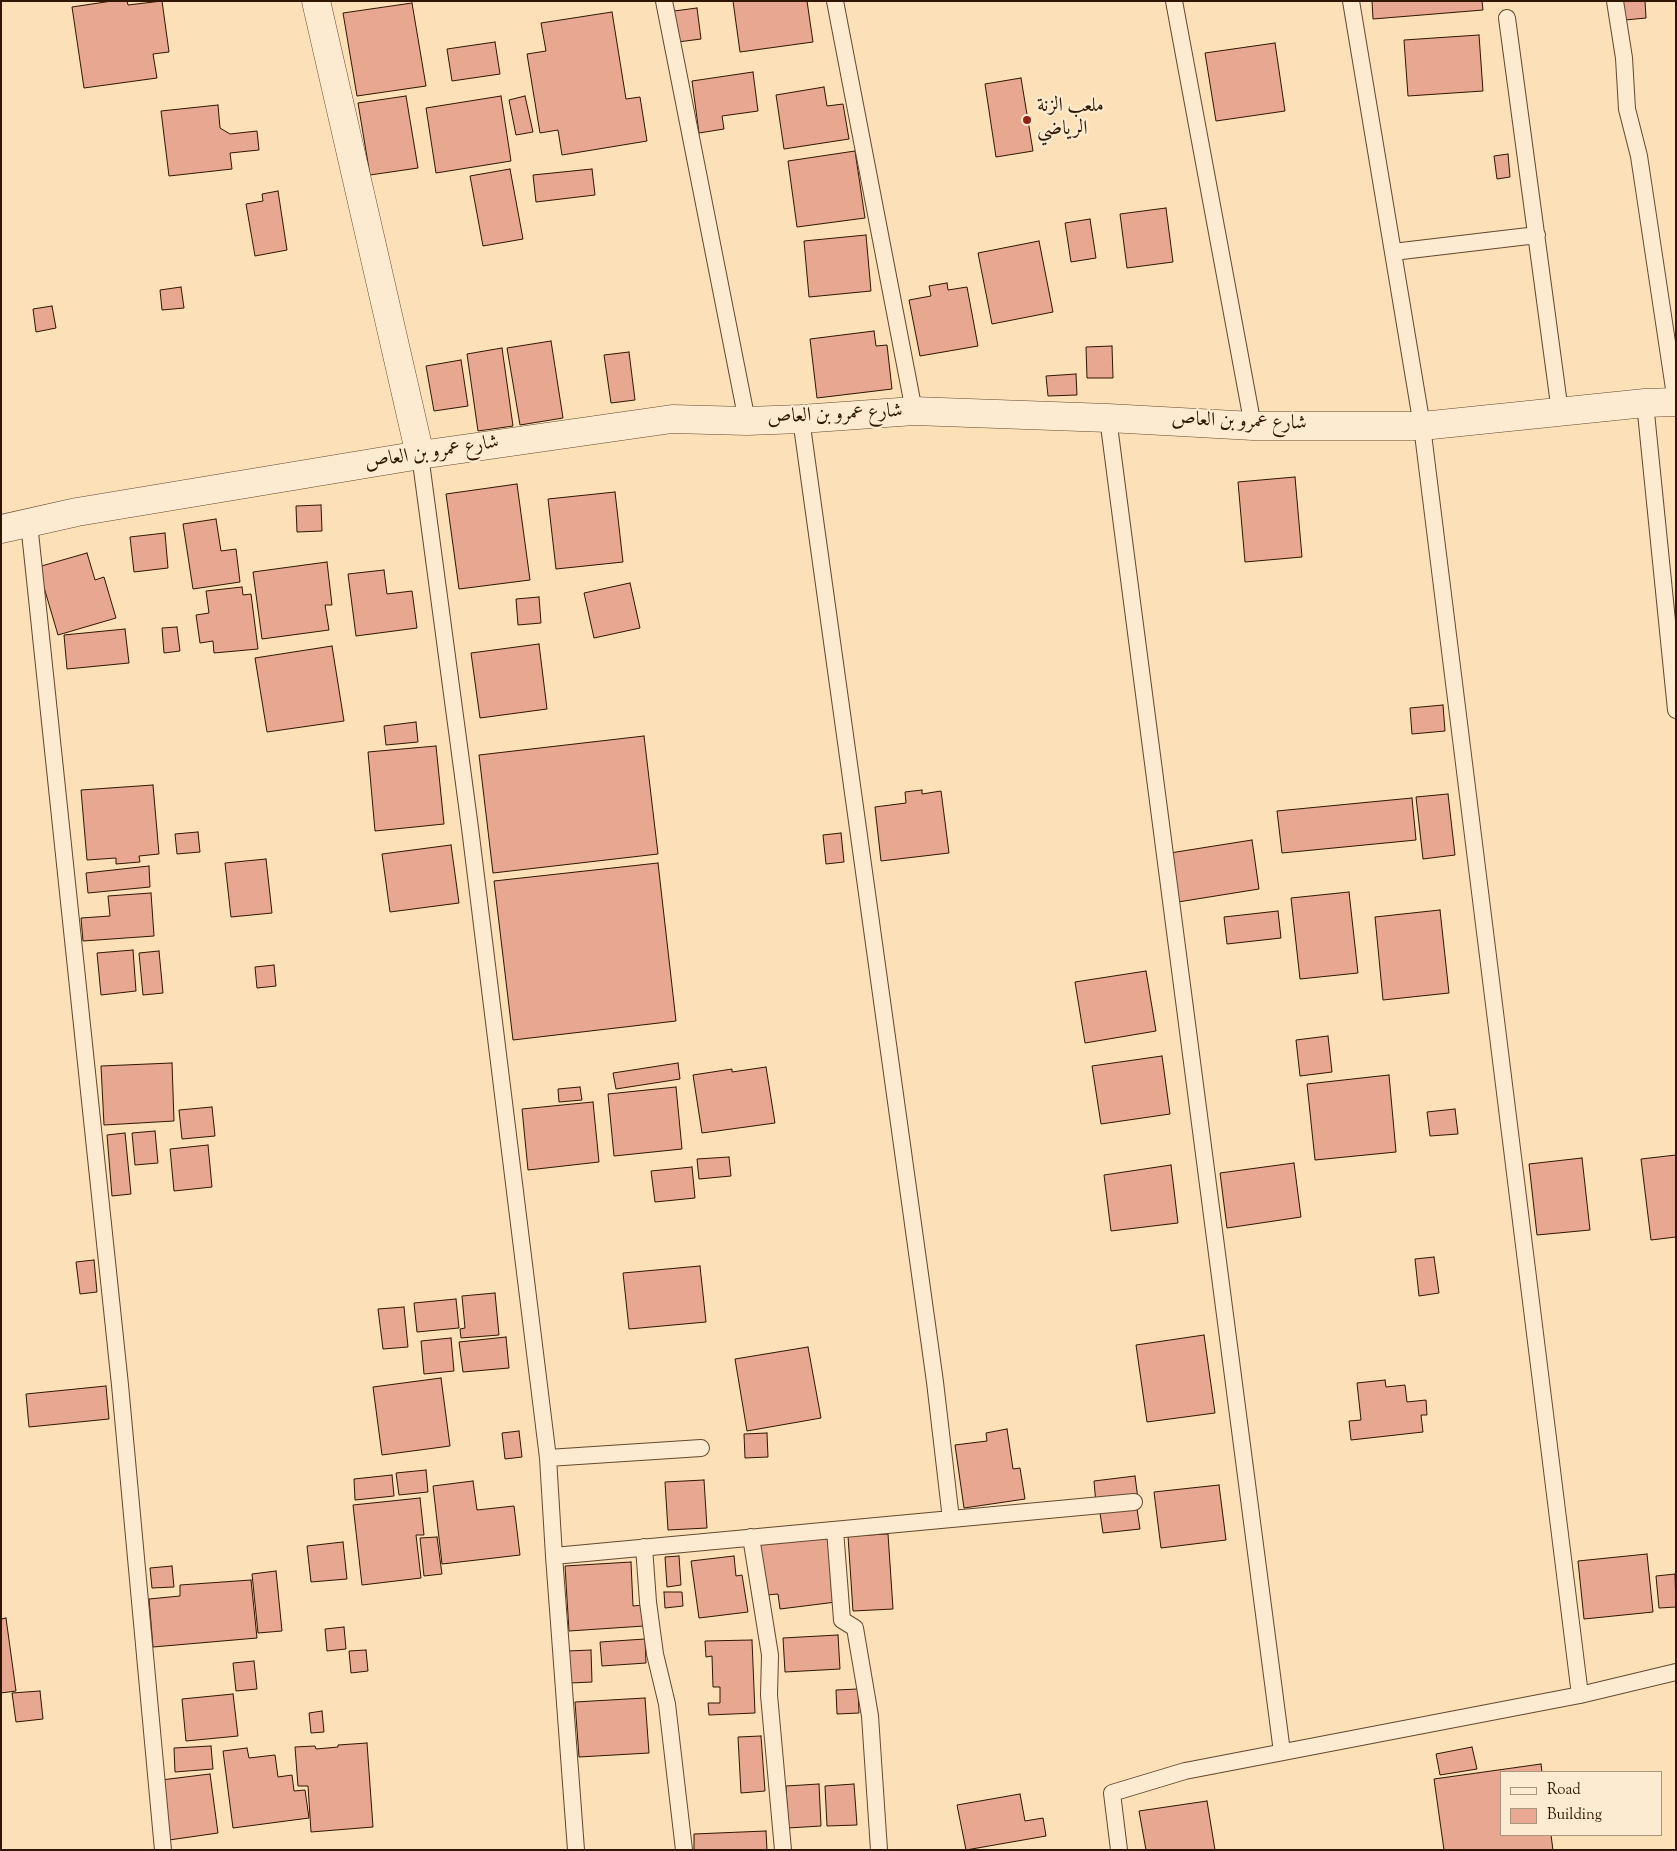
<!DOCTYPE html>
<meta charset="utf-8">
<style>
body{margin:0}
#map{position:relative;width:1677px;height:1851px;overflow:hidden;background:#fbe0b8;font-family:"Sorts Mill Goudy",serif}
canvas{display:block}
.frame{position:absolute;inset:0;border:2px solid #301500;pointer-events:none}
.legend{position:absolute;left:1500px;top:1771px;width:162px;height:65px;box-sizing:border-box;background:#fcebd1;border:1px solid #aa957d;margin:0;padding:6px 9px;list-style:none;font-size:15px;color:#301500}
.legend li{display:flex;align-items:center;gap:10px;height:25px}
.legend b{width:25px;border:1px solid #aa957d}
</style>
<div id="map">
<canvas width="1677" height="1851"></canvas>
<div class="frame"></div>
<ul class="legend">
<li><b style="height:6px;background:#fcebd1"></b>Road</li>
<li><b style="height:14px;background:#e7a790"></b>Building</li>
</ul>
</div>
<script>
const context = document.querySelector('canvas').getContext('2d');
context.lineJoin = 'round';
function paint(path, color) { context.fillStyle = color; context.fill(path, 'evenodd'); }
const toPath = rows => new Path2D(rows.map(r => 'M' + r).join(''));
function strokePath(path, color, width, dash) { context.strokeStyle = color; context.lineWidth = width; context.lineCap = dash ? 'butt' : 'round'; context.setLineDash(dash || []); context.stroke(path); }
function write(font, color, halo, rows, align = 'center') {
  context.font = font + ' "Sorts Mill Goudy",Amiri,serif'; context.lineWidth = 4.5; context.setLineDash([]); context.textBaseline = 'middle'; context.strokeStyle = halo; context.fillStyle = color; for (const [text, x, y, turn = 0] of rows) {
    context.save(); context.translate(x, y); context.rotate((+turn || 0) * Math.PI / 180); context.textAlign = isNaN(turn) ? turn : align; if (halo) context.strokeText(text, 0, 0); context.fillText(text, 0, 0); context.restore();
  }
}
const building = toPath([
 [112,1,127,1,128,5,162,1,169,52,153,54,157,78,84,88,72,7,112,1],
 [733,1,807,1,813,42,740,52,733,1],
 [1372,1,1482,1,1483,10,1373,19,1372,1],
 [1623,1,1645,1,1646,18,1625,20,1623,1],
 [412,3,426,86,357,96,343,13,412,3],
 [697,8,701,39,678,42,674,11,697,8],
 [612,12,626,99,640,97,647,141,562,155,558,130,540,133,527,54,546,51,541,23,612,12],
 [1479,35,1483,91,1408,96,1404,40,1479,35],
 [495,42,500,74,452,81,447,49,495,42],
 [1275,43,1285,111,1216,121,1205,53,1275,43],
 [753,72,758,111,722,116,724,129,699,133,692,81,753,72],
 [1021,78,1033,151,996,157,985,84,1021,78],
 [824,87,827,106,843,104,849,139,784,149,776,95,824,87],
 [406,96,418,168,370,175,358,103,406,96],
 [501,96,511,161,436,173,426,108,501,96],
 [525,96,533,132,516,135,509,100,525,96],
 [218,105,220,128,230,134,257,131,259,150,230,153,232,169,169,176,161,111,218,105],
 [855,151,865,218,797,227,788,161,855,151],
 [1508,154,1510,177,1497,179,1494,156,1508,154],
 [510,169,523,239,483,246,470,176,510,169],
 [592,169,595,195,536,202,533,175,592,169],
 [278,191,287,250,255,256,246,204,263,201,262,194,278,191],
 [1166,208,1173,262,1127,268,1120,214,1166,208],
 [1090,219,1096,258,1071,262,1065,223,1090,219],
 [866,235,871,291,809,297,804,241,866,235],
 [1039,241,1053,312,992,324,978,253,1039,241],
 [947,283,948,290,967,287,978,346,920,356,909,300,931,296,929,286,947,283],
 [181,287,184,308,162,310,160,290,181,287],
 [52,306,56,328,36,332,33,309,52,306],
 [874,331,876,346,887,345,892,389,817,398,810,339,874,331],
 [551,341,563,418,520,425,507,348,551,341],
 [1112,346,1113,378,1087,378,1086,347,1112,346],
 [502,348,513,426,478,431,467,354,502,348],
 [629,352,635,400,611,403,604,355,629,352],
 [461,360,468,406,434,411,426,366,461,360],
 [1076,374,1077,395,1048,396,1046,376,1076,374],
 [1295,477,1302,557,1245,562,1238,482,1295,477],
 [517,484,530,580,459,589,446,494,517,484],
 [615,492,623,562,556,569,548,499,615,492],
 [321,505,322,531,297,532,296,506,321,505],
 [216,519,221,551,236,549,240,582,193,589,183,524,216,519],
 [165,533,168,568,134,572,130,537,165,533],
 [87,553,95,580,104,577,116,618,58,635,38,567,87,553],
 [327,562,332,605,325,605,329,630,262,639,253,572,327,562],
 [384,570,387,594,412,591,417,628,356,636,348,574,384,570],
 [630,583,640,628,594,638,584,593,630,583],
 [242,587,243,595,251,594,258,649,214,653,213,641,200,643,196,615,209,613,206,591,242,587],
 [539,597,541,623,518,625,516,599,539,597],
 [177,627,180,651,164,653,162,628,177,627],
 [125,629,129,663,67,669,64,635,125,629],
 [539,644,547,709,480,718,471,653,539,644],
 [332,646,344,721,267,732,255,658,332,646],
 [1443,705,1445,731,1412,734,1410,708,1443,705],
 [416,722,418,742,386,745,384,726,416,722],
 [644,736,658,854,493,873,479,755,644,736],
 [436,746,444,824,375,831,368,752,436,746],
 [153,785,159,854,139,856,140,862,116,864,116,858,87,860,81,790,153,785],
 [922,790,922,794,941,791,949,853,881,861,875,807,906,803,905,792,922,790],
 [1448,794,1455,855,1423,859,1416,797,1448,794],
 [1412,798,1416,840,1282,853,1277,811,1412,798],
 [198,832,200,852,177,854,175,834,198,832],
 [841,833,844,862,826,864,823,835,841,833],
 [1252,840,1259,889,1178,902,1170,853,1252,840],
 [451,845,459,903,390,912,382,854,451,845],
 [266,859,272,913,231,917,225,863,266,859],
 [658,863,676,1021,513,1040,494,881,658,863],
 [149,866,150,887,88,893,86,873,149,866],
 [1349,892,1358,973,1300,979,1291,898,1349,892],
 [151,893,154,936,83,941,81,918,110,916,108,896,151,893],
 [1440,910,1449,993,1383,1000,1375,917,1440,910],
 [1278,911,1281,938,1227,944,1224,917,1278,911],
 [133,950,136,991,101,995,97,953,133,950],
 [159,951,163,993,143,995,139,953,159,951],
 [274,965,276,986,257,988,255,967,274,965],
 [1146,971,1156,1031,1085,1043,1075,982,1146,971],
 [1328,1036,1332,1072,1300,1076,1296,1040,1328,1036],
 [1162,1056,1170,1114,1101,1124,1092,1066,1162,1056],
 [172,1063,174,1121,104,1125,101,1066,172,1063],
 [678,1063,680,1079,616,1089,613,1073,678,1063],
 [766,1067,775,1123,702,1133,693,1075,732,1069,732,1072,766,1067],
 [1389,1075,1396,1152,1315,1160,1307,1084,1389,1075],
 [580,1087,582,1100,559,1102,558,1089,580,1087],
 [676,1087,682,1149,614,1156,608,1094,676,1087],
 [593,1102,599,1162,528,1170,522,1109,593,1102],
 [212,1107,215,1136,182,1139,179,1110,212,1107],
 [1455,1109,1458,1134,1430,1136,1427,1112,1455,1109],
 [155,1131,158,1163,135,1165,132,1133,155,1131],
 [125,1133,131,1194,112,1196,107,1135,125,1133],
 [208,1145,212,1187,174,1191,170,1149,208,1145],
 [1676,1155,1676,1237,1651,1240,1641,1159,1676,1155],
 [729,1157,731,1176,699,1179,697,1159,729,1157],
 [1582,1158,1590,1230,1537,1235,1529,1164,1582,1158],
 [1294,1163,1301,1217,1227,1228,1220,1173,1294,1163],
 [1171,1165,1178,1223,1111,1231,1104,1175,1171,1165],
 [692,1167,695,1198,655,1202,651,1171,692,1167],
 [1434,1257,1439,1293,1419,1296,1415,1259,1434,1257],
 [94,1260,97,1292,80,1294,76,1262,94,1260],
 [700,1266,706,1322,629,1329,623,1273,700,1266],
 [495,1293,499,1335,461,1338,460,1329,465,1328,462,1296,495,1293],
 [456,1299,459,1328,417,1332,414,1303,456,1299],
 [404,1307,408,1347,383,1349,378,1309,404,1307],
 [1204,1335,1215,1413,1147,1422,1136,1345,1204,1335],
 [506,1337,509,1368,463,1372,459,1342,506,1337],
 [451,1338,454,1371,424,1374,421,1341,451,1338],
 [808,1347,821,1418,747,1431,735,1359,808,1347],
 [441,1378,450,1446,382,1455,373,1387,441,1378],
 [1385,1380,1386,1387,1405,1385,1407,1402,1426,1400,1427,1415,1421,1415,1423,1432,1351,1440,1349,1421,1361,1420,1357,1383,1385,1380],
 [106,1386,109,1419,29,1427,26,1394,106,1386],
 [1007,1429,1013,1469,1020,1468,1025,1499,964,1508,955,1445,987,1441,986,1433,1007,1429],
 [519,1431,522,1457,505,1459,502,1433,519,1431],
 [767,1433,768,1457,745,1458,744,1434,767,1433],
 [426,1470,428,1492,399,1495,396,1473,426,1470],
 [392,1475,394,1496,355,1500,354,1479,392,1475],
 [1135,1476,1138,1499,1096,1504,1094,1481,1135,1476],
 [704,1480,707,1528,668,1530,665,1482,704,1480],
 [473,1481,477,1510,514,1506,520,1555,442,1564,433,1486,473,1481],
 [1219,1485,1226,1540,1161,1548,1154,1492,1219,1485],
 [420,1498,424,1535,416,1535,421,1578,362,1585,353,1505,420,1498],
 [1137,1509,1140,1529,1103,1533,1100,1513,1137,1509],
 [888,1534,893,1609,853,1611,848,1536,888,1534],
 [828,1536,836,1602,780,1609,778,1594,767,1595,760,1544,828,1536],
 [437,1537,442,1574,424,1576,420,1538,437,1537],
 [343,1542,347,1579,311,1582,307,1546,343,1542],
 [1647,1554,1653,1612,1584,1619,1578,1561,1647,1554],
 [679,1556,681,1585,667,1587,665,1557,679,1556],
 [734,1556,736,1576,742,1575,748,1612,699,1618,691,1561,734,1556],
 [631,1562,633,1606,643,1605,644,1626,569,1631,565,1566,631,1562],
 [172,1566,174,1587,152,1588,150,1568,172,1566],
 [276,1571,282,1631,258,1633,252,1574,276,1571],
 [1675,1574,1676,1607,1659,1608,1656,1576,1675,1574],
 [251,1580,257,1638,153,1647,149,1599,180,1596,180,1585,251,1580],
 [664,1592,682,1592,683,1606,665,1608,664,1592],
 [6,1618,16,1691,1,1693,1,1619,6,1618],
 [344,1627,346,1649,327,1651,325,1629,344,1627],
 [838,1635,840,1669,785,1672,783,1638,838,1635],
 [645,1639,646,1663,602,1666,600,1642,645,1639],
 [752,1640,755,1713,709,1715,708,1703,720,1703,720,1687,713,1687,712,1656,706,1657,705,1641,752,1640],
 [366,1650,368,1671,351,1673,349,1651,366,1650],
 [591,1650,592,1682,570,1683,568,1651,591,1650],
 [254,1661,257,1689,236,1691,233,1663,254,1661],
 [858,1689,859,1713,837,1714,836,1690,858,1689],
 [40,1691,43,1719,16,1722,12,1693,40,1691],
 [233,1694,238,1736,186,1741,182,1699,233,1694],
 [645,1698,649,1753,579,1757,575,1702,645,1698],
 [322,1711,324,1732,311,1733,309,1713,322,1711],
 [761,1736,765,1791,741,1793,738,1737,761,1736],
 [367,1743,373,1827,311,1832,308,1786,298,1786,295,1747,315,1746,316,1749,338,1747,338,1745,367,1743],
 [211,1746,213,1769,175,1772,174,1748,211,1746],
 [1472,1747,1477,1769,1440,1775,1436,1754,1472,1747],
 [247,1748,249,1758,275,1755,278,1777,292,1775,294,1791,305,1790,309,1818,233,1828,223,1751,247,1748],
 [1541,1764,1542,1772,1501,1772,1501,1835,1551,1835,1553,1850,1444,1850,1434,1779,1541,1764],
 [210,1774,218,1833,169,1840,161,1780,210,1774],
 [819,1784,821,1826,788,1828,786,1786,819,1784],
 [854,1784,857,1825,827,1826,825,1786,854,1784],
 [1020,1794,1025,1821,1043,1818,1046,1836,966,1850,957,1805,1020,1794],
 [1207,1801,1215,1850,1146,1850,1139,1811,1207,1801],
 [766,1831,767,1850,694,1850,694,1834,766,1831]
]);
const service = toPath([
 [664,1,747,421],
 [835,1,914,411],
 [1174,1,1253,426],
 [1351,1,1422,426,1580,1695],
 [1615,1,1624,58,1627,109,1639,156,1676,402],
 [1507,18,1560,412],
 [1393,252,1537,235],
 [1645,403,1676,710],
 [1108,418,1282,1752],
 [801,419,935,1382,951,1519],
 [420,455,470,828,548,1458,554,1556],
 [29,523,120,1385,163,1850],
 [548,1458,701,1448],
 [835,1530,842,1620,855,1628,870,1716,879,1850],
 [751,1537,770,1655,769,1695,783,1850],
 [644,1547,648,1602,655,1654,667,1704,684,1850],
 [576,1850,554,1556,1134,1502],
 [1119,1850,1112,1793,1185,1771,1580,1695,1676,1672]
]);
const minor = toPath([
 [316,1,420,455],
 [1,529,77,512,420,455,672,419,747,421,801,419,914,411,1108,418,1253,426,1422,426,1645,403,1676,402]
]);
const markers = [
 [1027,120,5,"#8f2418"]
];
const poiNames = [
 ["ملعب الزنة",1037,108],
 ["الرياضي",1037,131]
];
const streetNames = [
 ["شارع عمرو بن العاص",835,416,-3],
 ["شارع عمرو بن العاص",1239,423,2],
 ["شارع عمرو بن العاص",432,454,-9]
];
paint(building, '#e7a790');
strokePath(building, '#301500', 1);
strokePath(service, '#63482e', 18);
strokePath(minor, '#63482e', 29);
strokePath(service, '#fcebd1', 16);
strokePath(minor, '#fcebd1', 28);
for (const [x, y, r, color] of markers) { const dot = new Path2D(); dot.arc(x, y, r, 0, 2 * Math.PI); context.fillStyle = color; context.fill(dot); strokePath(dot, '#fcebd1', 2); }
write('20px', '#301500', '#fcebd1', poiNames, 'left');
write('20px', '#301500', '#fcebd1', streetNames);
</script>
